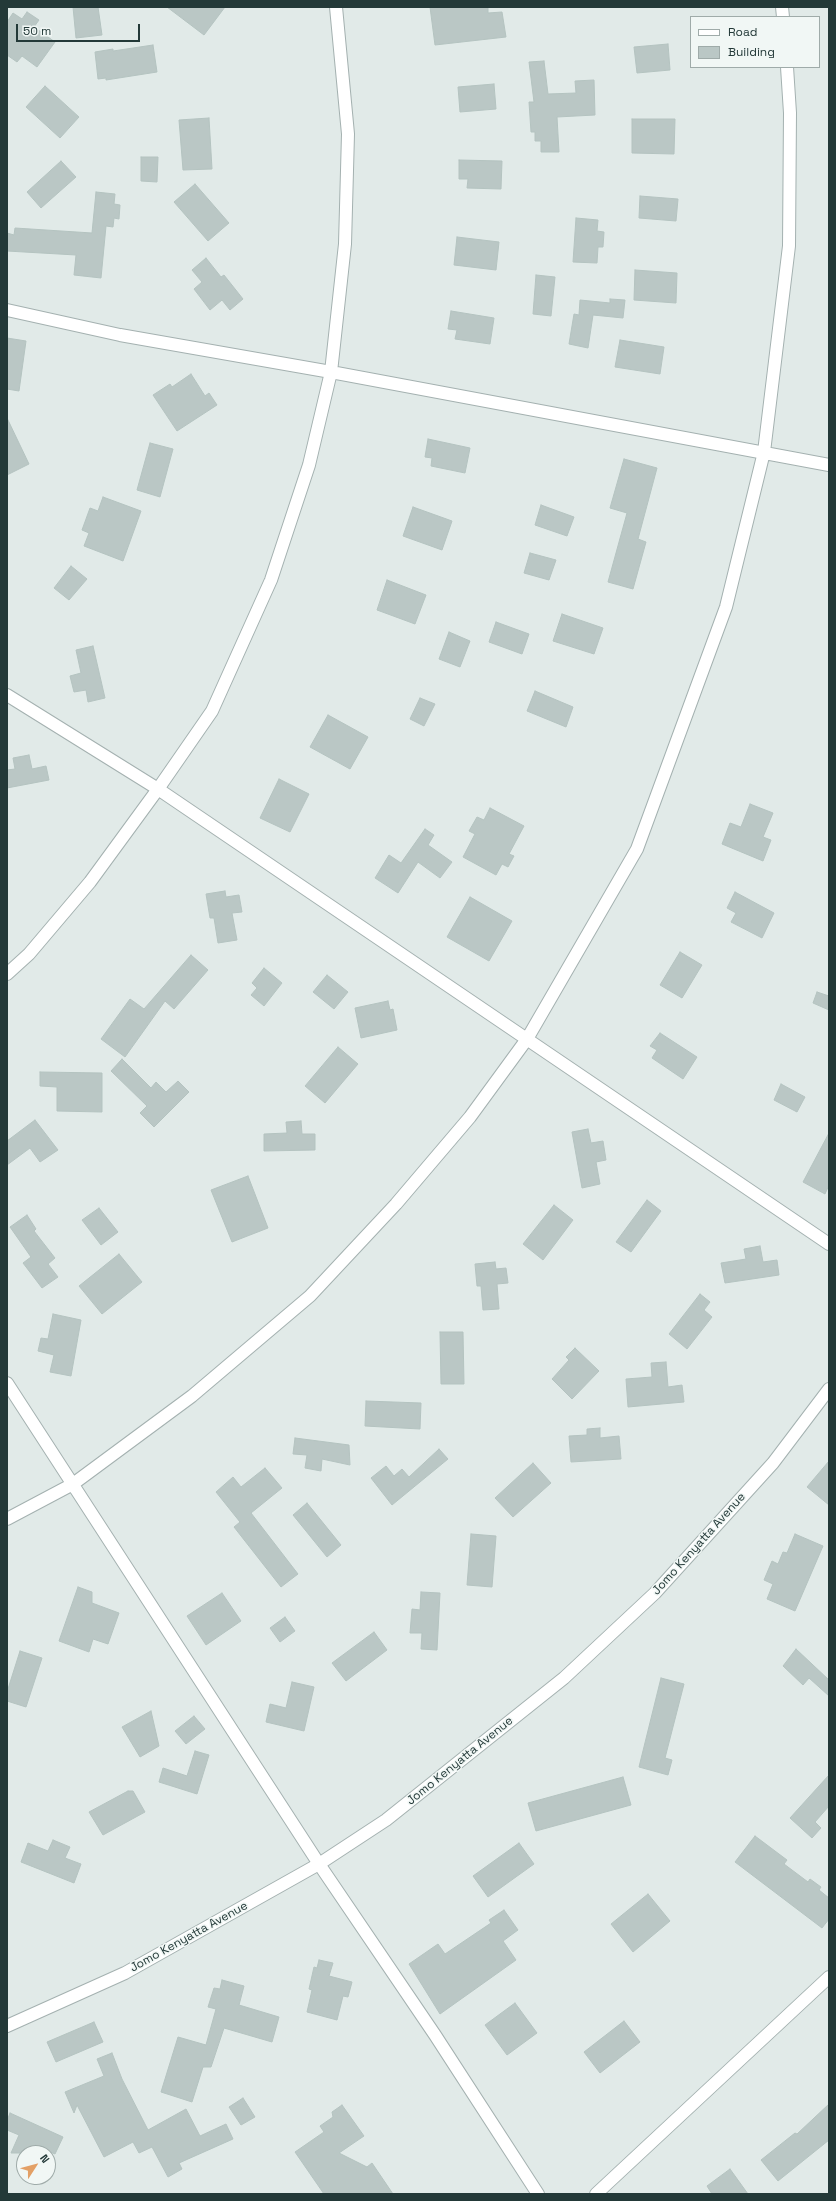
<!DOCTYPE html>
<style>
body{margin:0}
#map{position:relative;width:836px;height:2201px;overflow:hidden;background:#e1eae8;font-family:"Space Grotesk",sans-serif}
canvas{display:block}
.frame{position:absolute;inset:0;border:8px solid #233938;pointer-events:none}
.legend{position:absolute;left:690px;top:16px;width:130px;height:52px;box-sizing:border-box;background:#f1f7f5;border:1px solid #9faba9;margin:0;padding:5px 7px;list-style:none;font-size:12px;color:#233938}
.legend li{display:flex;align-items:center;gap:8px;height:20px}
.legend b{width:20px;border:1px solid #9faba9}
.north{position:absolute;left:16px;top:2145px;width:40px;height:40px;box-sizing:border-box;background:#f1f7f5;border:1px solid #9faba9;border-radius:50%;rotate:54deg;font-size:11px;font-weight:700;line-height:16px;text-align:center;color:#233938}
.north::after{content:'';display:block;margin:auto;width:14px;height:18px;background:#e3a066;clip-path:polygon(50% 0,100% 100%,50% 72%,0 100%)}
.scale{position:absolute;left:16px;top:24px;width:124px;height:18px;box-sizing:border-box;border:2px solid #233938;border-top:0;padding-left:5px;font-size:12px;line-height:14px;white-space:nowrap;color:#233938;-webkit-text-stroke:3px #f1f7f5;paint-order:stroke}
</style>
<div id="map">
<canvas width="836" height="2201"></canvas>
<div class="frame"></div>
<ul class="legend">
<li><b style="height:5px;background:#fff"></b>Road</li>
<li><b style="height:11px;background:#bac7c5"></b>Building</li>
</ul>
<div class="north">N</div>
<div class="scale">50 m</div>
</div>
<script>
const context = document.querySelector('canvas').getContext('2d');
context.lineJoin = 'round';
function paint(path, color) { context.fillStyle = color; context.fill(path, 'evenodd'); }
const toPath = rows => new Path2D(rows.map(r => 'M' + r).join(''));
function strokePath(path, color, width, dash) { context.strokeStyle = color; context.lineWidth = width; context.lineCap = dash ? 'butt' : 'round'; context.setLineDash(dash || []); context.stroke(path); }
function write(font, color, halo, rows, align = 'center') {
  context.font = font + ' "Space Grotesk",sans-serif'; context.lineWidth = 3; context.setLineDash([]); context.textBaseline = 'middle'; context.strokeStyle = halo; context.fillStyle = color; for (const [text, x, y, turn = 0] of rows) {
    context.save(); context.translate(x, y); context.rotate((+turn || 0) * Math.PI / 180); context.textAlign = isNaN(turn) ? turn : align; if (halo) context.strokeText(text, 0, 0); context.fillText(text, 0, 0); context.restore();
  }
}
const building = toPath([
 [73,7,98,7,102,35,76,38,73,7],
 [167,7,225,7,204,35,167,7],
 [430,7,488,7,488,13,502,12,506,37,435,45,430,7],
 [27,12,39,20,34,27,55,42,37,67,22,56,17,62,7,55,7,22,13,13,22,19,27,12],
 [668,44,670,70,637,73,634,47,668,44],
 [153,45,157,72,106,80,106,78,98,79,95,52,113,49,113,51,153,45],
 [544,61,548,94,576,93,575,81,594,80,595,115,557,117,559,152,541,152,541,141,535,141,535,132,531,132,529,102,534,102,529,62,544,61],
 [494,84,496,109,460,112,458,87,494,84],
 [45,86,79,117,60,138,26,107,45,86],
 [209,118,212,169,183,170,179,120,209,118],
 [632,119,675,119,674,154,632,153,632,119],
 [141,157,158,157,157,182,141,181,141,157],
 [459,160,502,161,501,189,467,188,468,179,459,179,459,160],
 [61,161,76,177,41,208,27,192,61,161],
 [195,184,229,223,208,241,174,202,195,184],
 [96,192,115,194,114,204,120,205,119,219,114,218,113,227,106,226,101,278,74,275,76,255,7,251,7,233,14,235,15,228,92,233,96,192],
 [640,196,678,199,676,221,639,218,640,196],
 [576,218,598,220,597,231,604,232,603,247,598,247,597,263,573,262,576,218],
 [457,237,499,242,496,270,454,265,457,237],
 [206,258,221,277,224,275,243,299,230,310,222,300,210,310,194,289,202,282,192,270,206,258],
 [635,270,677,273,676,303,634,300,635,270],
 [536,275,555,277,551,316,533,314,536,275],
 [610,299,625,300,623,318,593,315,588,348,569,344,574,314,579,315,580,300,610,303,610,299],
 [451,311,494,318,490,344,455,339,457,330,448,329,451,311],
 [7,338,26,341,19,391,7,389,7,338],
 [620,340,664,347,660,374,615,367,620,340],
 [191,374,205,396,209,393,217,405,177,431,153,395,170,384,172,387,191,374],
 [7,418,29,464,7,475,7,418],
 [428,439,470,448,465,473,431,466,432,458,425,457,428,439],
 [150,443,173,449,160,497,137,490,150,443],
 [624,459,657,468,638,539,646,542,633,589,608,582,627,513,610,508,624,459],
 [103,497,141,511,123,561,84,546,89,533,82,530,90,508,98,511,103,497],
 [541,505,574,517,567,536,535,525,541,505],
 [413,507,452,521,442,550,403,536,413,507],
 [530,553,556,560,549,580,524,573,530,553],
 [71,566,87,579,69,600,54,588,71,566],
 [387,580,426,595,415,624,377,610,387,580],
 [562,614,603,628,594,654,553,641,562,614],
 [496,622,529,634,522,654,489,642,496,622],
 [449,632,470,641,460,667,439,659,449,632],
 [93,646,105,698,88,702,86,690,74,692,70,676,81,673,76,650,93,646],
 [535,691,573,707,566,727,527,711,535,691],
 [420,698,435,704,424,726,410,719,420,698],
 [328,715,368,737,350,769,310,747,328,715],
 [29,755,32,769,46,766,49,780,7,788,7,770,15,769,13,758,29,755],
 [279,779,309,794,290,832,260,818,279,779],
 [750,804,773,813,763,837,771,840,763,861,722,844,730,823,741,827,750,804],
 [490,808,524,826,509,854,514,856,508,867,502,864,496,875,463,857,475,834,469,831,477,817,484,820,490,808],
 [425,829,434,835,428,845,452,862,440,878,418,862,398,893,375,878,389,855,401,863,425,829],
 [225,891,226,897,239,895,242,912,232,913,237,940,218,943,214,918,210,918,206,894,225,891],
 [735,892,774,913,762,938,731,922,736,913,727,908,735,892],
 [470,897,512,921,489,961,447,937,470,897],
 [680,952,702,965,682,998,660,985,680,952],
 [191,955,208,970,174,1009,165,1001,125,1057,101,1039,130,999,144,1009,191,955],
 [264,968,282,983,264,1006,251,995,257,988,252,983,264,968],
 [327,975,348,992,334,1009,313,992,327,975],
 [817,992,829,996,829,1010,813,1003,817,992],
 [388,1001,390,1010,393,1009,397,1030,361,1038,355,1008,388,1001],
 [660,1033,697,1057,683,1079,652,1058,657,1050,650,1046,660,1033],
 [338,1047,358,1064,325,1103,305,1086,338,1047],
 [122,1059,151,1088,156,1082,166,1092,178,1081,189,1092,154,1127,140,1113,147,1106,111,1071,122,1059],
 [40,1072,102,1073,102,1112,57,1111,57,1087,40,1086,40,1072],
 [781,1084,805,1097,797,1112,774,1100,781,1084],
 [35,1120,58,1150,40,1162,30,1148,7,1165,7,1141,35,1120],
 [301,1121,302,1134,315,1134,315,1150,264,1151,264,1134,287,1133,286,1122,301,1121],
 [588,1129,591,1143,603,1141,606,1160,596,1162,600,1184,582,1188,572,1132,588,1129],
 [829,1133,829,1185,825,1194,803,1182,829,1133],
 [248,1176,268,1228,232,1242,211,1190,248,1176],
 [647,1200,661,1211,631,1252,616,1242,647,1200],
 [554,1205,573,1220,543,1260,523,1244,554,1205],
 [99,1208,118,1232,101,1245,82,1220,99,1208],
 [27,1215,36,1229,34,1231,55,1258,48,1264,58,1277,42,1288,23,1263,31,1257,10,1227,27,1215],
 [760,1246,763,1262,777,1260,779,1275,725,1283,721,1263,746,1259,744,1249,760,1246],
 [119,1254,142,1282,102,1314,79,1286,119,1254],
 [495,1262,496,1269,506,1268,508,1283,497,1284,499,1309,483,1310,481,1286,477,1286,475,1264,495,1262],
 [700,1294,710,1302,704,1310,712,1317,687,1349,669,1334,700,1294],
 [53,1314,81,1320,71,1376,50,1372,54,1355,38,1351,41,1338,48,1339,53,1314],
 [440,1332,463,1332,464,1384,441,1384,440,1332],
 [575,1348,599,1371,572,1399,552,1379,569,1360,566,1357,575,1348],
 [666,1362,668,1387,682,1385,684,1402,628,1407,626,1379,652,1377,651,1363,666,1362],
 [366,1401,421,1403,420,1429,365,1426,366,1401],
 [600,1428,600,1438,619,1436,621,1459,571,1462,569,1436,587,1435,587,1429,600,1428],
 [295,1438,349,1445,350,1465,322,1459,321,1471,305,1468,307,1455,293,1454,295,1438],
 [439,1449,448,1459,392,1505,371,1478,386,1466,394,1476,402,1469,409,1477,439,1449],
 [829,1461,829,1505,807,1487,829,1461],
 [533,1463,551,1483,513,1517,495,1498,533,1463],
 [265,1468,282,1488,251,1513,298,1574,281,1587,234,1527,240,1522,216,1492,233,1477,241,1487,265,1468],
 [307,1503,341,1545,327,1557,293,1515,307,1503],
 [471,1534,496,1536,492,1587,467,1585,471,1534],
 [795,1534,823,1546,795,1611,767,1599,773,1584,764,1580,772,1561,778,1564,783,1552,787,1553,795,1534],
 [78,1587,92,1592,92,1603,119,1613,108,1644,93,1639,89,1652,59,1641,78,1587],
 [421,1592,440,1593,437,1650,421,1649,422,1633,410,1633,412,1609,420,1610,421,1592],
 [222,1593,241,1621,206,1645,187,1616,222,1593],
 [285,1617,295,1631,280,1642,270,1628,285,1617],
 [374,1632,387,1650,346,1681,332,1663,374,1632],
 [796,1649,829,1680,829,1696,809,1678,803,1685,783,1666,796,1649],
 [20,1651,42,1658,26,1707,7,1701,7,1692,20,1651],
 [661,1678,684,1684,665,1758,672,1760,668,1775,639,1767,661,1678],
 [292,1682,314,1687,304,1731,266,1722,270,1704,286,1708,292,1682],
 [151,1711,159,1746,140,1757,122,1727,151,1711],
 [194,1716,205,1729,186,1744,175,1731,194,1716],
 [195,1751,209,1755,197,1794,159,1782,163,1768,187,1776,195,1751],
 [829,1775,829,1806,815,1822,821,1828,812,1838,790,1818,829,1775],
 [623,1777,631,1805,536,1831,528,1803,623,1777],
 [128,1791,133,1791,145,1812,103,1835,89,1812,128,1791],
 [755,1836,787,1860,784,1864,808,1882,810,1879,821,1887,819,1890,829,1898,829,1919,822,1928,735,1862,755,1836],
 [53,1840,70,1847,65,1858,81,1864,74,1883,21,1862,28,1843,48,1851,53,1840],
 [519,1843,534,1864,488,1897,473,1876,519,1843],
 [648,1894,670,1921,633,1952,611,1924,648,1894],
 [504,1910,518,1930,503,1941,516,1960,440,2014,409,1964,438,1944,445,1954,491,1923,489,1920,504,1910],
 [319,1960,333,1963,329,1976,352,1982,348,1997,343,1996,337,2020,307,2012,312,1990,309,1989,314,1967,317,1968,319,1960],
 [222,1980,244,1986,239,2005,279,2017,272,2042,224,2028,211,2067,203,2067,192,2102,161,2092,178,2037,206,2045,216,2009,208,2007,214,1988,220,1989,222,1980],
 [515,2003,537,2033,507,2055,485,2025,515,2003],
 [624,2021,640,2042,600,2073,584,2052,624,2021],
 [94,2022,103,2042,56,2062,47,2042,94,2022],
 [112,2053,122,2079,148,2130,186,2109,200,2136,226,2124,233,2139,179,2163,182,2169,168,2177,152,2147,139,2153,133,2142,104,2157,77,2105,74,2113,65,2092,104,2076,97,2059,112,2053],
 [243,2098,255,2117,241,2125,229,2107,243,2098],
 [829,2104,829,2140,778,2181,761,2160,795,2133,797,2134,829,2104],
 [342,2105,364,2136,339,2153,367,2167,372,2163,393,2194,324,2194,295,2152,324,2132,320,2126,333,2117,332,2112,342,2105],
 [10,2113,63,2137,55,2154,35,2145,32,2153,11,2153,19,2135,7,2130,7,2121,10,2113],
 [730,2169,748,2194,712,2194,707,2186,730,2169]
]);
const minor = toPath([
 [782,7,783,17],
 [7,310,120,335,331,372,829,465],
 [7,695,158,789,829,1244],
 [7,974,29,954,90,882,158,789,212,711,271,580,309,465,331,372,345,244,348,134,336,7],
 [7,1383,319,1864,435,2035,538,2194],
 [7,1519,73,1484,192,1396,310,1296,396,1204,470,1117,527,1039,637,849,726,607,764,452,789,246,790,113,787,67],
 [7,2026,125,1973,319,1864,386,1820,564,1678,655,1593,773,1463,829,1389],
 [596,2194,829,1977]
]);
const streetNames = [
 ["Jomo Kenyatta Avenue",699,1544,-48],
 ["Jomo Kenyatta Avenue",460,1761,-39],
 ["Jomo Kenyatta Avenue",189,1937,-29]
];
paint(building, '#bac7c5');
strokePath(building, '#b4c3c0', 1);
strokePath(minor, '#a4b1b0', 14);
strokePath(minor, '#fff', 12);
write('12px', '#233938', '#f1f7f5', streetNames);
</script>
